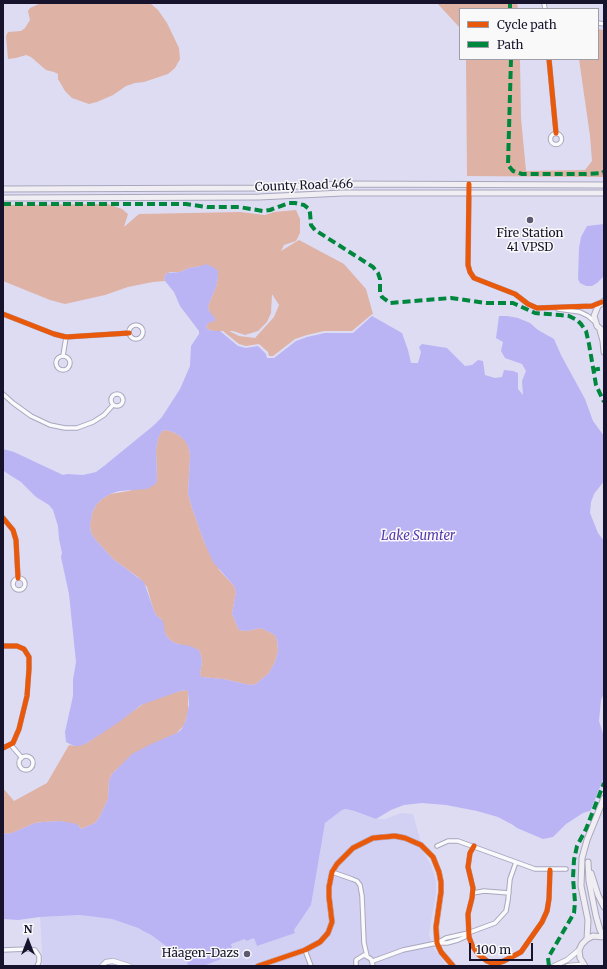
<!DOCTYPE html>
<meta charset="utf-8">
<style>
body{margin:0}
#map{position:relative;width:607px;height:969px;overflow:hidden;background:#dedcf3;font-family:Merriweather,serif}
canvas{display:block}
.frame{position:absolute;inset:0;border:4px solid #17132c;pointer-events:none}
.legend{position:absolute;left:459px;top:8px;width:140px;height:52px;box-sizing:border-box;background:#f9f9f9;border:1px solid #9f9da7;margin:0;padding:5px 7px;list-style:none;font-size:12px;color:#17132c}
.legend li{display:flex;align-items:center;gap:8px;height:20px}
.legend b{width:20px;border:1px solid #9f9da7}
.north{position:absolute;left:8px;top:921px;width:40px;height:40px;-webkit-text-stroke:3px #f9f9f9;paint-order:stroke;rotate:0deg;font-size:11px;font-weight:700;line-height:16px;text-align:center;color:#17132c}
.north::after{content:'';display:block;margin:auto;width:14px;height:18px;background:#17132c;clip-path:polygon(50% 0,100% 100%,50% 72%,0 100%)}
.scale{position:absolute;left:469px;top:943px;width:64px;height:18px;box-sizing:border-box;border:2px solid #17132c;border-top:0;padding-left:5px;font-size:12px;line-height:14px;white-space:nowrap;color:#17132c;-webkit-text-stroke:3px #f9f9f9;paint-order:stroke}
</style>
<div id="map">
<canvas width="607" height="969"></canvas>
<div class="frame"></div>
<ul class="legend">
<li><b style="height:5px;background:#e8590c"></b>Cycle path</li>
<li><b style="height:5px;background:#00873e"></b>Path</li>
</ul>
<div class="north">N</div>
<div class="scale">100 m</div>
</div>
<script>
const context = document.querySelector('canvas').getContext('2d');
context.lineJoin = 'round';
function paint(path, color) { context.fillStyle = color; context.fill(path, 'evenodd'); }
const toPath = rows => new Path2D(rows.map(r => 'M' + r).join(''));
function strokePath(path, color, width, dash) { context.strokeStyle = color; context.lineWidth = width; context.lineCap = dash ? 'butt' : 'round'; context.setLineDash(dash || []); context.stroke(path); }
function write(font, color, halo, rows, align = 'center') {
  context.font = font + ' Merriweather,serif'; context.lineWidth = 3; context.setLineDash([]); context.textBaseline = 'middle'; context.strokeStyle = halo; context.fillStyle = color; for (const [text, x, y, turn = 0] of rows) {
    context.save(); context.translate(x, y); context.rotate((+turn || 0) * Math.PI / 180); context.textAlign = isNaN(turn) ? turn : align; if (halo) context.strokeText(text, 0, 0); context.fillText(text, 0, 0); context.restore();
  }
}
const built = toPath([
 [346,809,376,819,385,819,401,813,413,814,424,853,431,865,436,881,436,893,429,934,430,938,434,949,447,966,198,966,234,954,231,944,245,939,246,940,254,938,257,946,288,935,294,930,311,905,325,823,342,810],
 [80,915,112,919,145,931,184,959,187,962,188,966,43,966,40,917]
]);
const green = toPath([
 [41,3,150,3,158,10,167,23,179,48,180,59,175,68,168,74,144,82,135,83,126,86,113,95,97,102,89,104,72,98,65,91,58,79,58,74,54,72,46,70,31,57,26,55,16,58,8,59,6,36,8,32,21,31,25,28,30,20,28,11,30,8],
 [437,3,517,3,518,9,460,9,460,28],
 [598,29,604,30,604,177,467,176,466,59,520,59,521,118,526,171,585,170,592,161,590,136,579,59,598,59],
 [108,204,122,209,128,214,124,227,139,214,240,212,265,215,274,212,296,210,300,219,300,233,296,241,284,245,281,251,299,240,344,264,366,289,373,314,371,315,352,331,324,331,307,335,295,339,273,356,269,356,268,352,259,344,246,346,239,344,223,331,213,331,207,329,206,327,208,323,215,320,209,311,208,306,216,287,218,278,201,266,189,268,180,272,170,272,166,274,164,277,165,281,153,282,128,287,105,295,65,304,50,300,3,281,3,205],
 [272,294,279,305,274,317,255,338,239,336,229,331,233,331,245,335,258,331,267,322,271,313],
 [167,430,175,433,180,436,186,441,189,449,190,456,188,493,192,508,205,544,220,571,234,586,236,592,232,614,239,630,246,631,261,628,275,635,277,640,278,651,275,662,269,673,256,684,250,685,223,679,201,677,200,673,202,662,201,656,199,650,178,644,173,642,168,638,165,633,161,619,156,615,153,608,147,587,138,577,128,570,113,559,95,539,91,533,90,525,92,513,96,505,102,499,110,494,129,491,157,482,156,450,158,438,162,431],
 [187,690,188,692,188,713,184,725,177,733,164,739,118,768,112,774,109,781,108,799,99,818,95,823,81,829,79,826,61,821,43,822,35,823,12,833,3,834,3,788,14,801,47,783,69,745,74,746,87,743,146,702,180,691]
]);
const water = toPath([
 [604,224,604,276,597,283,592,286,586,286,580,283,578,279,579,248,581,237,587,226],
 [206,264,215,268,218,271,218,278,216,287,208,306,209,311,215,318,215,321,208,323,206,327,207,329,213,331,220,331,238,346,246,348,258,346,266,354,267,358,274,358,296,341,307,337,325,333,353,333,372,316,402,333,408,350,411,363,418,363,421,352,419,347,422,344,447,348,465,366,472,365,478,360,483,361,485,375,495,378,502,377,504,370,513,371,518,373,518,389,523,395,522,381,526,371,522,364,505,358,501,351,503,342,496,338,499,316,507,316,518,318,530,323,538,330,554,339,561,355,585,399,593,421,604,436,604,481,594,494,591,502,590,513,598,533,604,541,604,693,601,700,599,721,604,737,604,815,593,810,583,813,566,824,553,837,543,839,517,828,513,825,498,817,477,811,446,805,422,803,404,805,391,810,376,819,354,811,346,809,342,810,325,823,311,905,294,930,295,933,257,946,254,938,246,941,245,939,231,944,234,954,203,966,188,966,187,962,184,959,151,935,138,928,112,919,80,915,40,917,18,920,3,919,3,834,12,833,35,823,43,822,61,821,77,824,81,829,95,823,99,818,108,799,109,781,112,774,132,754,151,744,177,733,181,730,186,720,189,704,188,692,187,690,180,691,141,705,119,722,87,743,80,746,74,746,66,742,65,732,73,696,73,680,76,662,69,594,61,557,62,553,59,539,58,526,53,510,49,505,36,497,21,482,5,472,3,469,3,449,14,452,63,475,67,474,83,475,96,472,104,466,153,426,162,417,180,389,190,366,191,346,199,334,199,331,180,306,174,292,165,281,164,277,167,273,180,272,189,268,201,266],
 [167,430,175,433,180,436,186,442,189,449,190,456,188,493,192,508,205,544,213,562,234,586,236,592,232,614,239,630,246,631,261,628,275,635,277,640,278,651,275,662,269,673,256,684,250,685,223,679,201,677,200,673,202,662,201,656,199,650,190,646,178,644,173,642,168,638,165,633,163,621,156,615,153,608,144,582,113,559,95,539,91,533,90,525,92,513,96,505,102,499,110,494,119,491,147,489,154,485,157,482,156,450,158,438,162,431]
]);
const pier = toPath([
 [604,777,604,811,602,816,597,813,590,812]
]);
const minor = toPath([
 [544,3,545,9],
 [598,23,604,24],
 [549,59,556,133],
 '550.5 139a5.5 5.5 0 1 1 11 0a5.5 5.5 0 1 1-11 0Z',
 [469,193,468,265,470,272,474,278,515,294,528,304,537,308,592,306,599,303],
 [558,309,580,312,588,316,595,322],
 [3,314,54,334,66,337,129,333],
 '129 332a7 7 0 1 1 14 0a7 7 0 1 1-14 0Z',
 [63,356,66,337],
 '56 363a7 7 0 1 1 14 0a7 7 0 1 1-14 0Z',
 '111 400a6 6 0 1 1 12 0a6 6 0 1 1-12 0Z',
 [3,394,13,403,31,416,50,425,65,428,77,428,93,422,104,415,113,405],
 [3,518,13,530,16,540,18,578],
 '13 584a6 6 0 1 1 12 0a6 6 0 1 1-12 0Z',
 [3,646,17,646,24,649,29,657,29,669,27,696,19,729,13,743,3,748],
 [11,745,22,758],
 '19 763a7 7 0 1 1 14 0a7 7 0 1 1-14 0Z',
 [437,846,448,841,458,841,535,869,566,869],
 [474,846,470,853,468,867,473,888,472,898,468,914,469,937,472,945,478,954,487,961,494,964,504,961,521,952,542,922,547,911,549,899,550,870],
 [332,872,352,879,357,881,360,885,362,896,364,943,367,956],
 [473,893,484,891,509,893],
 [439,943,447,943,458,940,465,937,468,933],
 [3,950,28,949,35,950,39,956,39,962,37,966],
 [305,950,311,966],
 [373,961,403,950,437,943,446,938,468,933,495,923,506,911,508,900,510,879,516,862],
 [356,966,356,960,364,955,371,959,373,966]
]);
const tertiary = toPath([
 [102,966,106,962,113,961,129,966],
 [258,966,305,950,320,942,328,933,332,922,329,897,329,887,332,872,337,864,353,848,373,838,395,836,405,838,421,845,433,857,439,872,441,882,441,892,436,927,437,943,441,952,453,966],
 [554,966,567,960,579,950],
 [568,966,579,965,584,966]
]);
const secondary = toPath([
 [3,189,260,188,340,184,604,185],
 [3,198,259,197,343,193,604,193],
 [604,301,598,306,594,316,597,326,604,332],
 [600,330,603,341,604,352],
 [588,862,589,881,596,916,600,930,604,937],
 [591,873,598,895,604,907],
 [587,939,588,920,581,886,582,858,587,840,604,798],
 [585,966,580,958,579,950,582,944,587,939,593,936,604,937]
]);
const quiet = toPath([
 [510,3,510,9],
 [511,59,508,165,513,171,522,174,585,174,603,173,604,171],
 [3,204,186,204,207,207,239,207,263,211,270,210,289,203,295,203,304,205,309,209,310,213,311,225,315,230,373,267,378,273,380,279,380,293,382,297,390,303,451,298,486,303,513,303,535,313,560,315,569,316,577,320,581,324,586,331,589,344,596,385,604,402],
 [592,370,604,368],
 [549,966,548,958,552,951,574,913,575,902,573,878,574,860,577,846,586,829,604,783]
]);
const cycleway = toPath([
 [549,59,556,133],
 [469,184,468,265,470,272,474,278,515,294,528,304,537,308,592,306,602,302],
 [3,314,54,334,66,337,129,333],
 [3,518,13,530,16,540,18,578],
 [3,646,17,646,24,649,29,657,29,669,27,696,19,729,13,743,3,748],
 [474,846,470,853,468,867,473,888,472,898,468,914,469,937,472,945,478,954,487,961,494,964,504,961,521,952,542,922,547,911,549,899,550,870],
 [258,966,305,950,320,942,328,933,332,922,329,897,329,887,332,872,337,864,353,848,373,838,395,836,405,838,421,845,433,857,439,872,441,882,441,892,436,927,437,943,441,952,453,966]
]);
const markers = [
 [530,220,4,"#5d5972"],
 [247,954,4,"#5d5972"]
];
const streetNames = [
 ["County Road 466",304,186,-2]
];
const poiNames = [
 ["Fire Station",530,234],
 ["41 VPSD",530,248],
 ["Häagen-Dazs",239,954,"right"]
];
const waterNames = [
 ["Lake Sumter",418,536]
];
paint(built, '#d2d0f3');
paint(green, '#deb2a5');
paint(water, '#bab3f4');
paint(pier, '#dedcf3');
strokePath(minor, '#a9a7bd', 5.5);
strokePath(tertiary, '#a9a7bd', 6);
strokePath(secondary, '#a9a7bd', 7);
strokePath(minor, '#fafafd', 3.5);
strokePath(tertiary, '#fafafd', 4.5);
strokePath(secondary, '#f0eef2', 5);
strokePath(quiet, '#00873e', 4, [8, 4]);
strokePath(cycleway, '#e8590c', 5);
for (const [x, y, r, color] of markers) { const dot = new Path2D(); dot.arc(x, y, r, 0, 2 * Math.PI); context.fillStyle = color; context.fill(dot); strokePath(dot, '#f9f9f9', 1.5); }
write('12px', '#17132c', '#f9f9f9', streetNames);
write('12px', '#17132c', '#f9f9f9', poiNames);
write('italic 13px', '#5638af', '#f9f9f9', waterNames);
</script>
